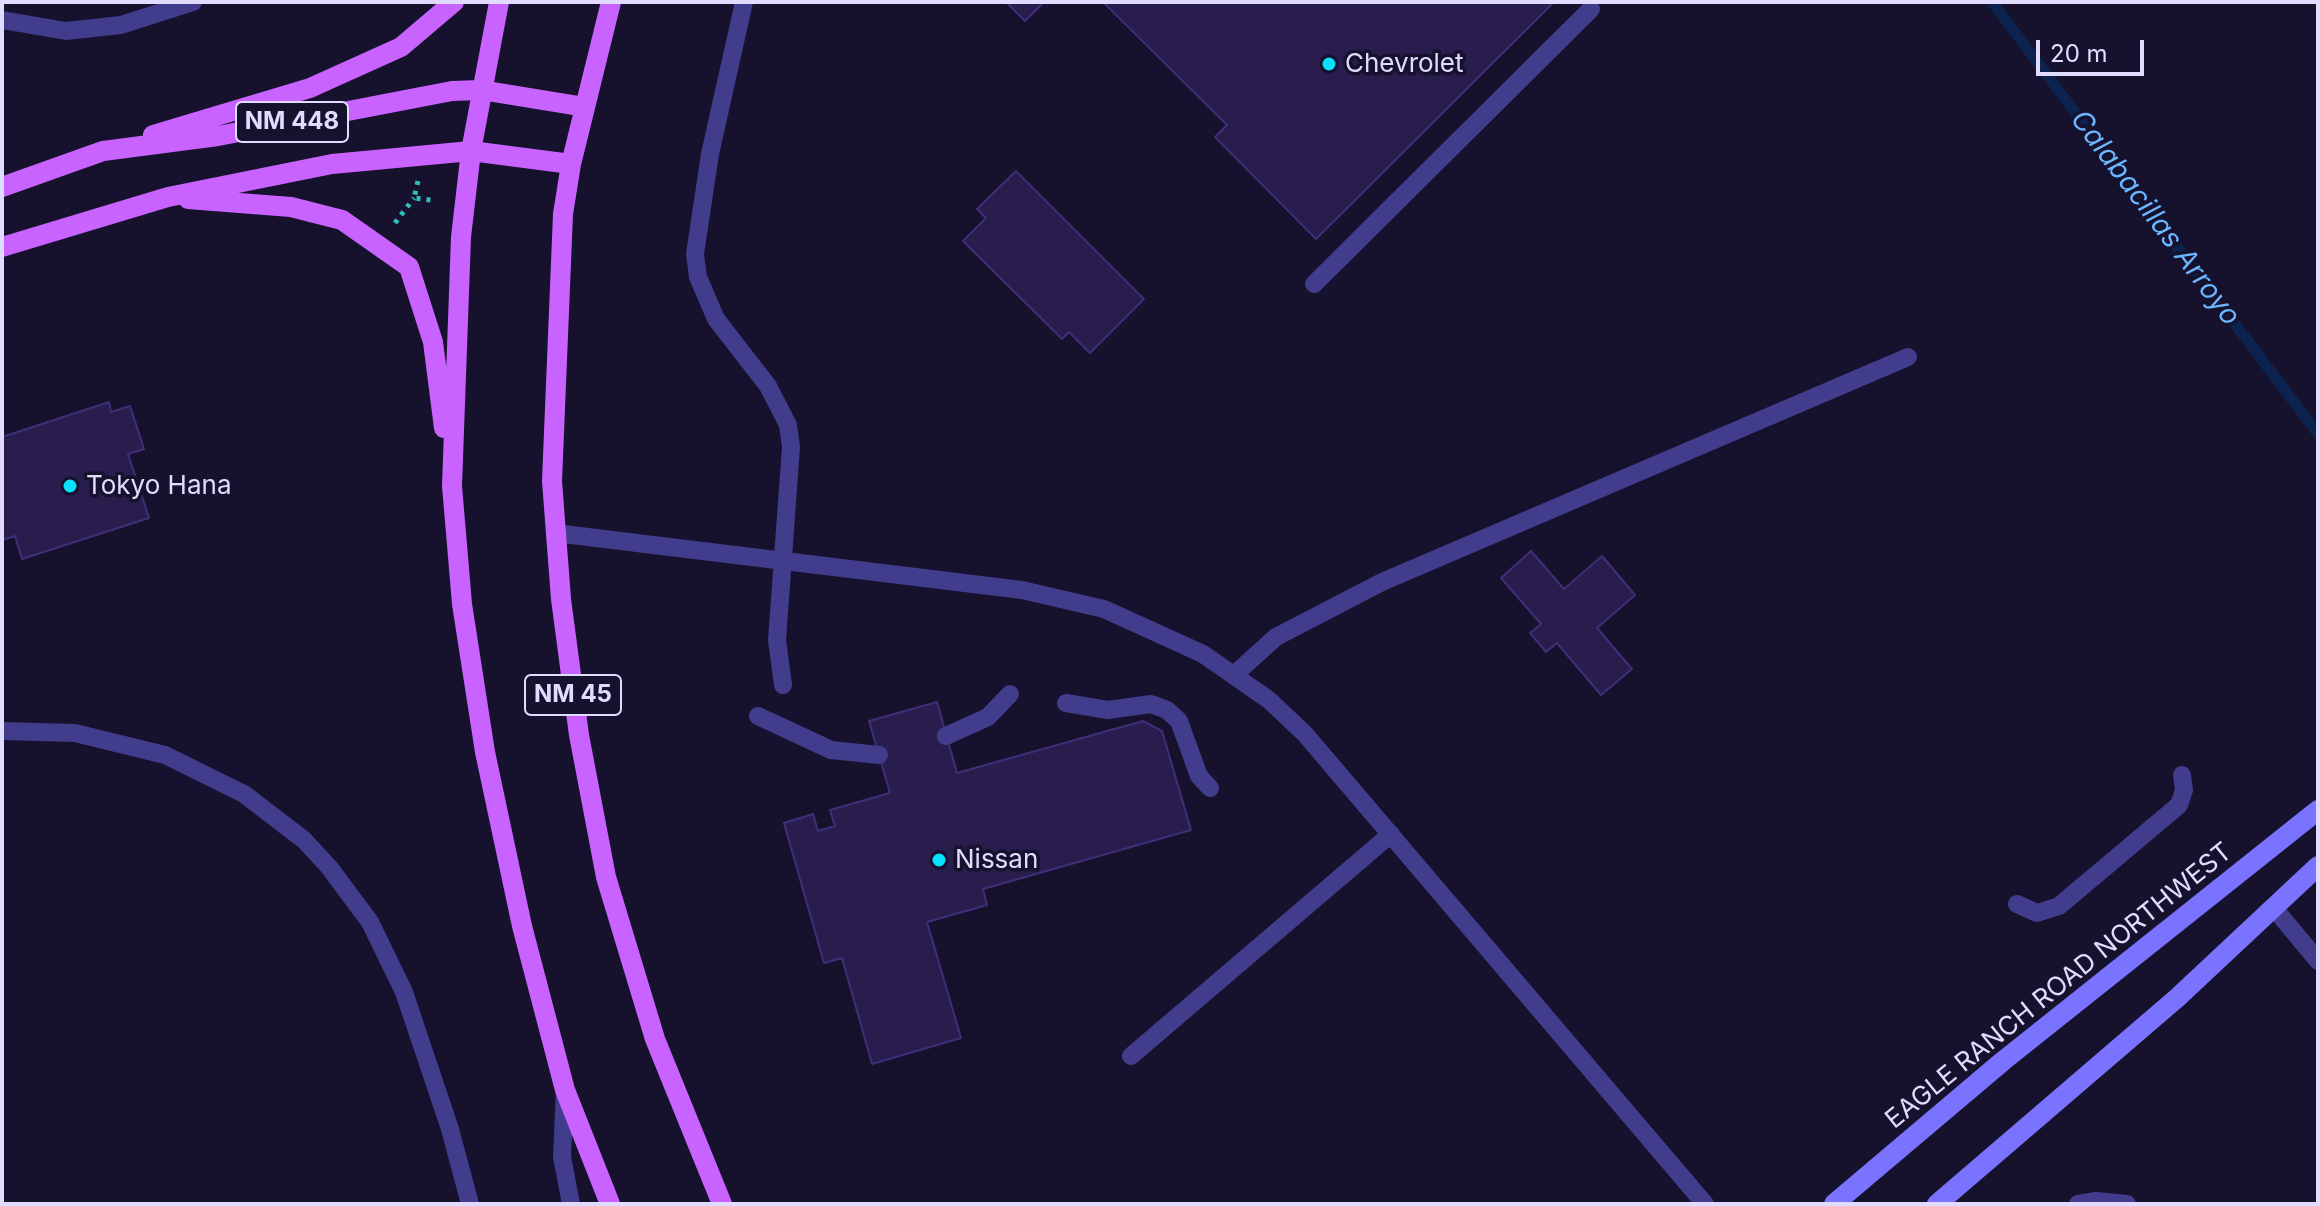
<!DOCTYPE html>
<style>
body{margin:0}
#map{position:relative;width:2320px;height:1206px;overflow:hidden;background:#16112c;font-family:Inter,sans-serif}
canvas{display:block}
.frame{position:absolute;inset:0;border:4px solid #e1dcff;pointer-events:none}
.scale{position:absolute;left:2036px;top:40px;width:108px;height:36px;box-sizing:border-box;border:4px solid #e1dcff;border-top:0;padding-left:10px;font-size:24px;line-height:28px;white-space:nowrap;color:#e1dcff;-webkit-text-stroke:6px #16112c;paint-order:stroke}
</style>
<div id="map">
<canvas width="2320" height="1206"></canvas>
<div class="frame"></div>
<div class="scale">20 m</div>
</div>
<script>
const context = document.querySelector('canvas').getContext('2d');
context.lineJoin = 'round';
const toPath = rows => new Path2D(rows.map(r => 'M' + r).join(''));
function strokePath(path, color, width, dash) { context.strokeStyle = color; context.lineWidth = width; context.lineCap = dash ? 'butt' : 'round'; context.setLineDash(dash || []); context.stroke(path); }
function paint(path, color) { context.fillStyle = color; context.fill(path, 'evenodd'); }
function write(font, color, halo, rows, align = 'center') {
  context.font = font + ' Inter,sans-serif'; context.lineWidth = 7; context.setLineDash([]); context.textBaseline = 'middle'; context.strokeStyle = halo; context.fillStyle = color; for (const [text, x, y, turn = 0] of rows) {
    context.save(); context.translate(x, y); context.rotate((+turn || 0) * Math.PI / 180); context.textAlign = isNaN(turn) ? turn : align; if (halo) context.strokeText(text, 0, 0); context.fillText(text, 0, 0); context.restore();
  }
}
const stream = toPath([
 [1992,2,2318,434]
]);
const building = toPath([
 [1006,2,1044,2,1025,21,1006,2],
 [1103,2,1554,2,1316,239,1215,137,1227,125,1103,2],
 [1016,171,1144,299,1090,353,1069,332,1062,339,963,241,986,218,977,209,1016,171],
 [109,402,111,412,130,406,144,449,128,454,149,518,22,559,15,536,2,540,2,437,109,402],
 [1531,551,1564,589,1602,556,1635,595,1597,628,1632,669,1601,695,1557,643,1546,652,1530,633,1541,624,1501,578,1531,551],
 [937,702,957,773,1143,721,1162,731,1191,830,983,889,987,905,927,922,961,1038,872,1064,842,958,824,963,784,823,813,814,818,831,835,826,830,810,890,793,869,721,937,702]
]);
const path = toPath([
 [418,181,414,198,431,200],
 [395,223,414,198]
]);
const lane = toPath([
 [744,2,710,154,695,254,698,277,716,319,768,386,788,425,791,447,777,640,783,685],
 [2,20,66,31,121,25,193,2],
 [1314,284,1591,9],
 [555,533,1022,590,1104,609,1203,654,1269,700,1305,734,1705,1204],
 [1235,674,1276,637,1382,582,1908,357],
 [1066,703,1108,710,1151,704,1167,710,1179,721,1199,776,1210,788],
 [758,716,831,750,879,755],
 [2,731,75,733,165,755,244,794,304,840,329,867,370,922,404,992,450,1129,470,1204],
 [946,736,988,717,1010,694],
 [2017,904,2037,913,2059,906,2179,805,2184,790,2182,775],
 [2274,908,2318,961],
 [1131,1056,1391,834],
 [565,1090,562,1157,571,1204],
 [2078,1204,2096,1201,2127,1204]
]);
const secondary = toPath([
 [1834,1204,2003,1061,2318,810],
 [1937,1204,2177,998,2318,866]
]);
const primary = toPath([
 [499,2,471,151,461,237,452,486,462,604,485,752,522,926,565,1090,610,1204],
 [611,2,571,164,563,214,552,481,561,599,579,735,606,877,655,1039,722,1204],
 [153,135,310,88,401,47,454,2],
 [2,187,103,151,218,136,452,91,481,90,585,107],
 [188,199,291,207,342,220,409,267,433,342,444,428],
 [2,247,168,197,332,164,471,151,571,164]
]);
const markers = [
 [1329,64,8,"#08e0ff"],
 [70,486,8,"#08e0ff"],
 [939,860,8,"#08e0ff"]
];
const shields = [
 [292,122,112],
 [573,695,96]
];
const shieldNames = [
 ["NM 448",292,122],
 ["NM 45",573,695]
];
const poiNames = [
 ["Chevrolet",1345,64],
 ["Tokyo Hana",86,486],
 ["Nissan",955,860]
];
const streetNames = [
 ["EAGLE RANCH ROAD NORTHWEST",2059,986,-39]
];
const waterNames = [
 ["Calabacillas Arroyo",2155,218,53]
];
strokePath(stream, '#0d234f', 11);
paint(building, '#281d4d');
strokePath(building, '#3f2f79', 2);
strokePath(path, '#2fbfba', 5, [4, 6]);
strokePath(lane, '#413c8b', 18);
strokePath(secondary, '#7a73ff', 20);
strokePath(primary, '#c963ff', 20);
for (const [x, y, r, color] of markers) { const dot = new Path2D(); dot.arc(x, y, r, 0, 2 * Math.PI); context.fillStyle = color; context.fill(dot); strokePath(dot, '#16112c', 3); }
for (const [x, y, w] of shields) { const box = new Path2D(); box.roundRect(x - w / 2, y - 20, w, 40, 6); context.fillStyle = '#16112c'; context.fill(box); strokePath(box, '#e1dcff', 2); }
write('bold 24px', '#e1dcff', null, shieldNames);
write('26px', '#e1dcff', '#16112c', poiNames, 'left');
write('26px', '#e1dcff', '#16112c', streetNames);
write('italic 28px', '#6ab6ff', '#16112c', waterNames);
</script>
